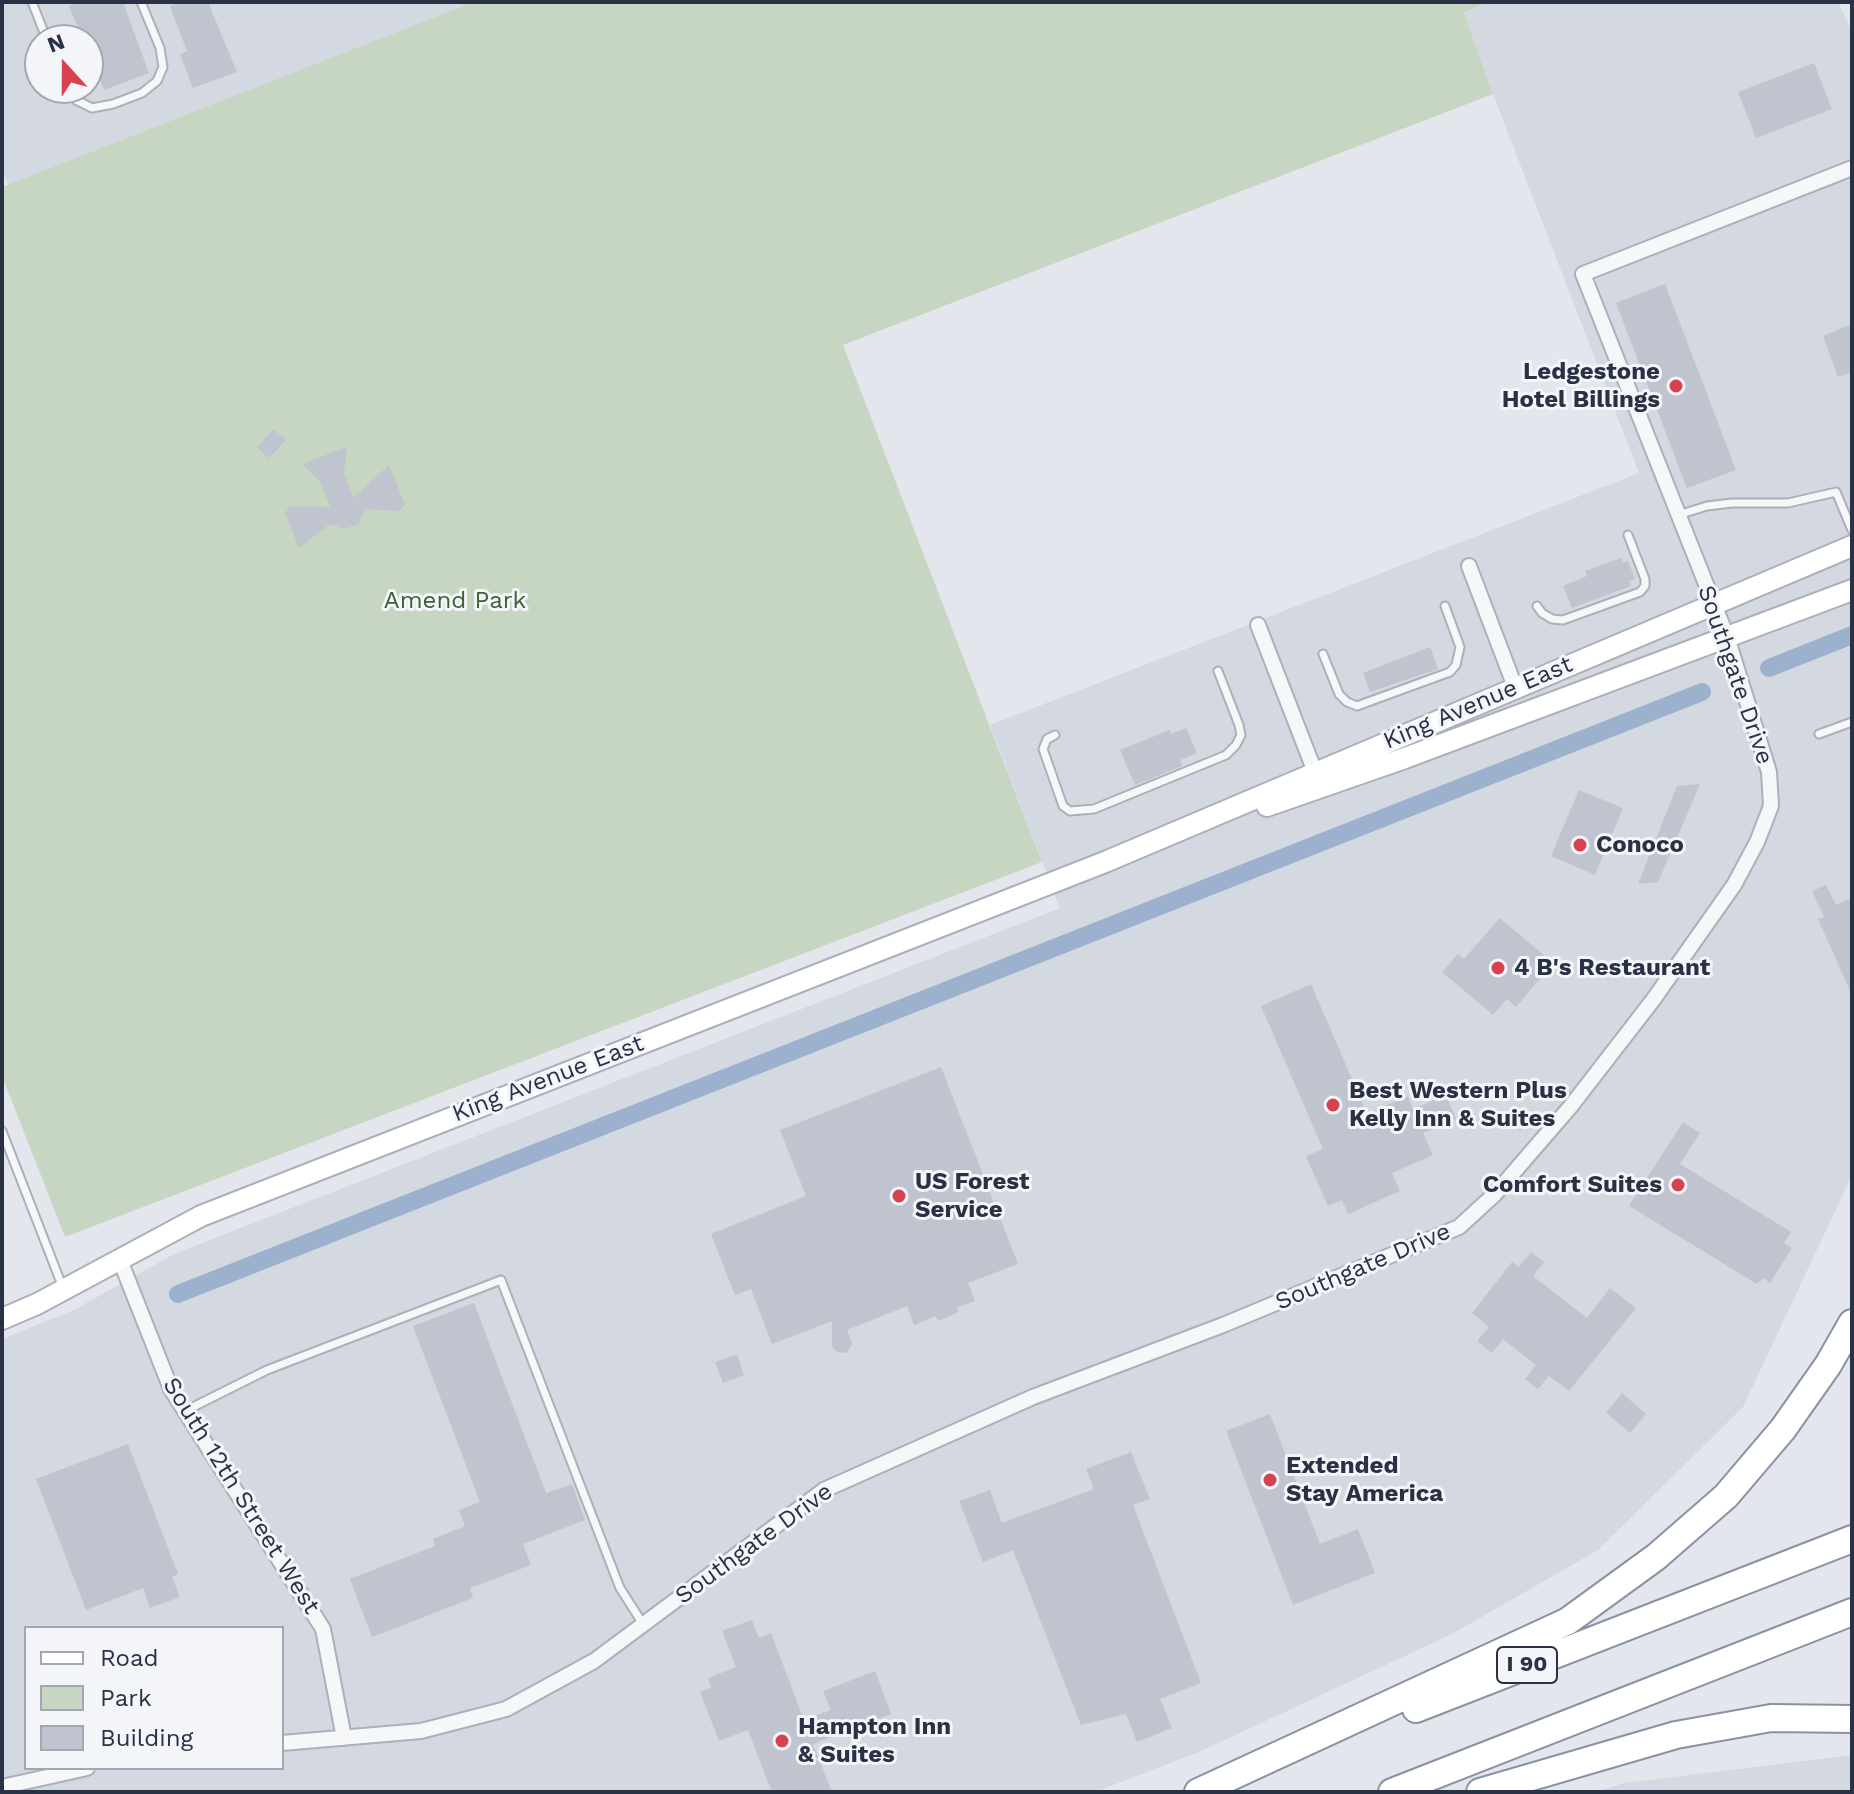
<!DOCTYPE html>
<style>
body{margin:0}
#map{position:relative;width:1854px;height:1794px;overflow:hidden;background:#e3e6ec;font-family:"Work Sans",sans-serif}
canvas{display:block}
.frame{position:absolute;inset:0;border:4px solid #293245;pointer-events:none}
.legend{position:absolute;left:24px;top:1626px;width:260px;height:144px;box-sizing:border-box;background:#f3f5f9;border:2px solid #a2a7b1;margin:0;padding:10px 14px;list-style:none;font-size:24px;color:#293245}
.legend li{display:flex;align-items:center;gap:16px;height:40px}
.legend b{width:40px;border:2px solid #a2a7b1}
.north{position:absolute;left:24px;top:24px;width:80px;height:80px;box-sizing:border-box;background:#f3f5f9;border:2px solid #a2a7b1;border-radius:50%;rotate:339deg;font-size:22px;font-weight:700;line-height:32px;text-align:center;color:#293245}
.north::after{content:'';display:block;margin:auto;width:28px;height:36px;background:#d6424f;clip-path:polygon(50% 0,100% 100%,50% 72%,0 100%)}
</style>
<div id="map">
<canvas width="1854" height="1794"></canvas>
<div class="frame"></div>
<ul class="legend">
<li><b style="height:10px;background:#fff"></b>Road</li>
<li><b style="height:22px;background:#c7d6c3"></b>Park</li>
<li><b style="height:22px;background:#bfc4cf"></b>Building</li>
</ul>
<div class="north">N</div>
</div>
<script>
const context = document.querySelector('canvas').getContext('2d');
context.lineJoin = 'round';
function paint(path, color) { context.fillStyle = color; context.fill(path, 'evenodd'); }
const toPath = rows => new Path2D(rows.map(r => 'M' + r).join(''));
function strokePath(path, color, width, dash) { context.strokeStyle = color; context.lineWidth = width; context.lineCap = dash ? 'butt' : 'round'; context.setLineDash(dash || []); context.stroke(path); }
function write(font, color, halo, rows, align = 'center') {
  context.font = font + ' "Work Sans",sans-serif'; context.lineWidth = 6; context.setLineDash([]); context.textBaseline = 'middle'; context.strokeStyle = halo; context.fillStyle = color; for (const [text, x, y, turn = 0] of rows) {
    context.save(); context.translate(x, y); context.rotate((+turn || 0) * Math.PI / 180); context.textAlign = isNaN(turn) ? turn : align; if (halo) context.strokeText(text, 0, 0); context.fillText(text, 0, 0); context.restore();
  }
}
const built = toPath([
 [2,2,473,2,8,185,2,169],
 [40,40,88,40,88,88,40,88],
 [1489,2,1838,2,1852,32,1852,1175,1743,1407,1598,1550,1452,1634,1199,1752,1095,1792,2,1792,2,1339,74,1310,174,1254,1060,908,990,725,1639,473,1493,94,1464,11],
 [26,1628,282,1628,282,1768,26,1768],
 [1852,1755,1852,1792,1595,1792,1625,1783]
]);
const green = toPath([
 [473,2,1489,2,1464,12,1493,94,843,345,1042,862,65,1237,2,1076,2,187]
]);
const canal = toPath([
 [1769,668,1852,635],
 [178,1294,1702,692]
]);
const building = toPath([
 [78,2,123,2,149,73,104,90,88,48,88,40,82,38,69,6],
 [181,2,208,2,237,72,193,88,180,54,187,51,170,6],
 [1814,63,1832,109,1756,138,1738,92],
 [1665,284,1736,470,1687,488,1616,303],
 [1852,324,1852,372,1838,377,1823,336],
 [273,429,286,440,269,458,257,448],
 [347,447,344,473,353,498,389,465,405,505,399,511,365,509,359,524,344,529,330,524,299,548,285,513,290,506,330,507,321,483,302,464],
 [1621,558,1623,563,1628,561,1635,579,1629,581,1631,586,1572,608,1563,586,1587,576,1585,571],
 [1430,647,1438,669,1370,692,1363,673],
 [1186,728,1197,753,1180,760,1182,766,1135,785,1120,750,1170,730,1171,734],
 [1700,784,1658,882,1638,884,1677,786],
 [1579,790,1623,808,1595,875,1551,856],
 [1826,885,1836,905,1852,898,1852,995,1818,919,1824,917,1812,891],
 [1500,918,1553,963,1516,1007,1507,999,1493,1015,1442,972,1458,954,1464,959],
 [1311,984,1367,1114,1408,1096,1413,1109,1446,1095,1456,1119,1423,1133,1433,1155,1392,1173,1400,1191,1348,1214,1342,1200,1328,1206,1306,1156,1323,1149,1261,1006],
 [941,1067,1018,1264,968,1283,975,1301,957,1308,959,1312,938,1321,936,1316,914,1325,907,1306,847,1330,852,1344,846,1353,837,1352,832,1347,832,1321,772,1344,751,1289,735,1295,711,1234,806,1196,780,1130],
 [1683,1122,1700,1133,1680,1164,1791,1232,1784,1243,1792,1248,1770,1283,1763,1278,1757,1284,1629,1206],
 [1531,1252,1544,1262,1533,1276,1587,1318,1610,1288,1636,1308,1569,1391,1549,1376,1538,1389,1525,1379,1536,1365,1503,1339,1492,1353,1477,1341,1489,1327,1472,1313,1512,1262,1519,1267],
 [474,1303,546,1493,572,1484,585,1520,523,1544,531,1565,470,1588,473,1598,372,1637,350,1579,435,1546,433,1539,465,1526,459,1510,480,1502,413,1326],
 [737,1354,744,1375,723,1383,715,1362],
 [1622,1393,1646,1414,1630,1433,1606,1413],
 [1270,1414,1320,1544,1358,1529,1375,1573,1293,1605,1226,1431],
 [128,1444,178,1574,172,1577,180,1597,150,1608,143,1588,86,1610,36,1479],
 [1131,1452,1150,1499,1133,1505,1201,1683,1160,1699,1172,1728,1137,1742,1126,1714,1081,1725,1013,1550,983,1562,959,1501,990,1490,1002,1523,1094,1489,1086,1469],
 [752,1620,759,1638,771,1633,804,1720,831,1710,823,1691,875,1671,891,1714,813,1744,832,1792,772,1792,748,1730,719,1741,700,1692,711,1688,708,1678,736,1667,722,1631]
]);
const lane = toPath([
 [32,2,47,40],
 [65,88,76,100,92,108,113,104,142,93,157,81,163,67,160,48,141,2],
 [1678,515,1707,506,1732,503,1788,503,1836,492,1852,530],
 [1537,606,1542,613,1552,619,1563,620,1640,592,1645,586,1645,579,1628,535],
 [1323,654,1339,694,1347,702,1357,706,1450,672,1456,665,1460,647,1445,606],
 [1819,734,1852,722],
 [1055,735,1047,739,1043,749,1063,806,1070,811,1094,809,1226,755,1236,745,1241,735,1239,725,1218,671],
 [2,1131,63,1288],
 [185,1411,267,1370,501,1280,620,1588,643,1624]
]);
const street = toPath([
 [1469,566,1515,687],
 [1258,625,1315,772],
 [120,1260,171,1389,323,1629,344,1738],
 [282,1743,421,1731,506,1709,594,1661,824,1490,1033,1397,1223,1325,1459,1227,1495,1194,1571,1106,1653,1000,1734,885,1757,842,1771,806,1769,772,1727,637,1583,274,1852,168],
 [2,1787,87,1768]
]);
const secondary = toPath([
 [1267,806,1405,758,1852,590],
 [2,1319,37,1304,201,1216,1105,862,1852,546]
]);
const highway = toPath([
 [1416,1709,1852,1539],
 [1198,1792,1568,1621,1656,1557,1726,1496,1783,1429,1828,1365,1852,1323],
 [1392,1792,1852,1612],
 [1480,1792,1676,1735,1771,1718,1852,1719]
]);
const markers = [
 [1676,386,8,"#d6424f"],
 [1580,845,8,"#d6424f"],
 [1498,968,8,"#d6424f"],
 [1333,1105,8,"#d6424f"],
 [1678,1185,8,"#d6424f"],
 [899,1196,8,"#d6424f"],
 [1270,1480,8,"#d6424f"],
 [782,1741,8,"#d6424f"]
];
const shields = [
 [1527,1665,60]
];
const shieldNames = [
 ["I 90",1527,1665]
];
const poiNames = [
 ["Ledgestone",1660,372,"right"],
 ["Hotel Billings",1660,400,"right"],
 ["Conoco",1596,845],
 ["4 B's Restaurant",1514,968],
 ["Best Western Plus",1349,1091],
 ["Kelly Inn & Suites",1349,1119],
 ["US Forest",915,1182],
 ["Service",915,1210],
 ["Comfort Suites",1662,1185,"right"],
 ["Extended",1286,1466],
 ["Stay America",1286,1494],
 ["Hampton Inn",798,1727],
 ["& Suites",798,1755]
];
const parkNames = [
 ["Amend Park",455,601]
];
const streetNames = [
 ["Southgate Drive",1735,675,71],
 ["King Avenue East",1478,703,-23],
 ["King Avenue East",548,1079,-21],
 ["Southgate Drive",1363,1267,-23],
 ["South 12th Street West",241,1496,58],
 ["Southgate Drive",754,1544,-36]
];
paint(built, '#d4d8e1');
paint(green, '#c7d6c3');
strokePath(canal, '#9cb1cd', 18);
paint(building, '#bfc4cf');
strokePath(lane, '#abb0ba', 11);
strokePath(street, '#abb0ba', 18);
strokePath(secondary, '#abb0ba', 24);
strokePath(highway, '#8992a3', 30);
strokePath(lane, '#f6f7f9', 7);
strokePath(street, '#f6f7f9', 14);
strokePath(secondary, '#fff', 20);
strokePath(highway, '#fff', 26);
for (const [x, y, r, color] of markers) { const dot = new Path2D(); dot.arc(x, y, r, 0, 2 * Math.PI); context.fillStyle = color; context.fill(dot); strokePath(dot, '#f3f5f9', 3); }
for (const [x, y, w] of shields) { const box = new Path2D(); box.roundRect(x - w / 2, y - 18, w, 36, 6); context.fillStyle = '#f3f5f9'; context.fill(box); strokePath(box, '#293245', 2); }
write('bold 22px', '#293245', null, shieldNames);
write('bold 24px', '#293245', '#f3f5f9', poiNames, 'left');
write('24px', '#3b6236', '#f3f5f9', parkNames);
write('24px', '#293245', '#f3f5f9', streetNames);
</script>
